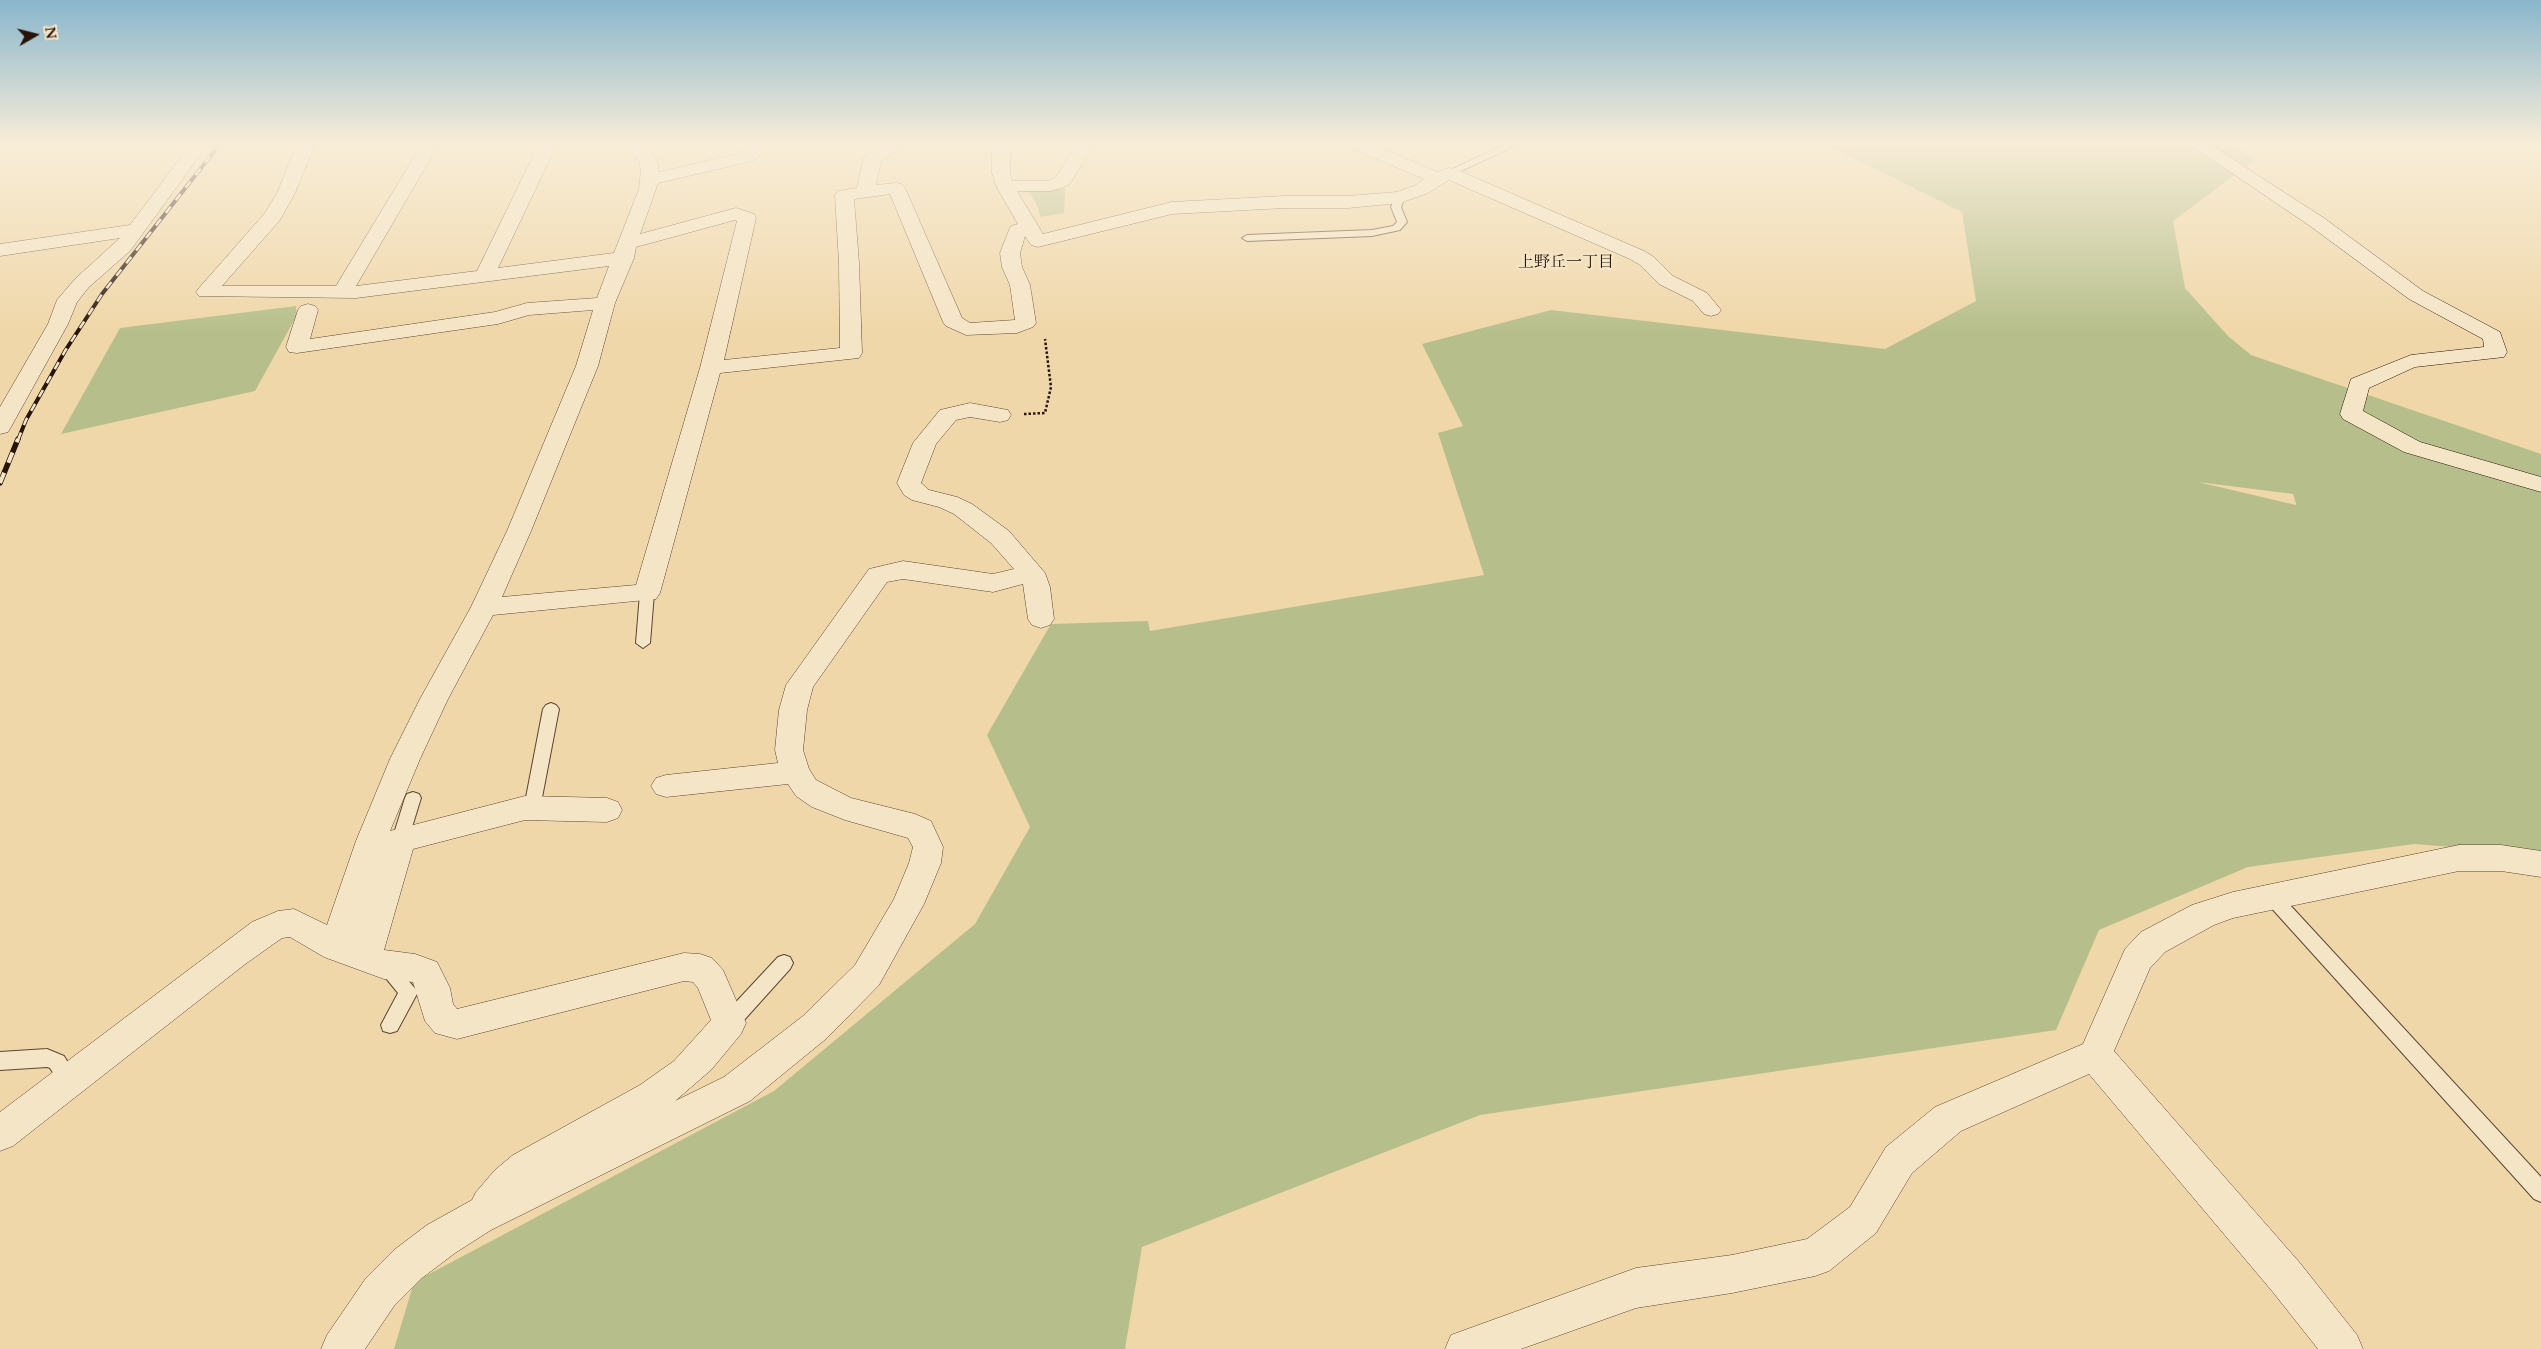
<!DOCTYPE html>
<meta charset="utf-8">
<style>
body{margin:0}
#map{position:relative;width:2541px;height:1349px;overflow:hidden;background:#f0d7a9;font-family:Cardo,serif}
canvas{display:block}
.north{position:absolute;left:10px;top:10px;width:50px;height:50px;-webkit-text-stroke:4px #f5e5c7;paint-order:stroke;rotate:82deg;font-size:14px;font-weight:700;line-height:20px;text-align:center;color:#28140a}
.north::after{content:'';display:block;margin:auto;width:18px;height:22px;background:#28140a;clip-path:polygon(50% 0,100% 100%,50% 72%,0 100%)}
</style>
<div id="map">
<canvas width="2541" height="1349"></canvas>
<div class="north">N</div>
</div>
<script>
const context = document.querySelector('canvas').getContext('2d');
context.lineJoin = 'round';
function paint(path, color) { context.fillStyle = color; context.fill(path, 'evenodd'); }
const toPath = rows => new Path2D(rows.map(r => 'M' + r).join(''));
function strokePath(path, color, width, dash) { context.strokeStyle = color; context.lineWidth = width; context.lineCap = dash ? 'butt' : 'round'; context.setLineDash(dash || []); context.stroke(path); }
function write(font, color, halo, rows, align = 'center') {
  context.font = font + ' Cardo,"Noto Serif JP",serif'; context.lineWidth = 4.5; context.setLineDash([]); context.textBaseline = 'middle'; context.strokeStyle = halo; context.fillStyle = color; for (const [text, x, y, turn = 0] of rows) {
    context.save(); context.translate(x, y); context.rotate((+turn || 0) * Math.PI / 180); context.textAlign = isNaN(turn) ? turn : align; if (halo) context.strokeText(text, 0, 0); context.fillText(text, 0, 0); context.restore();
  }
}
const green = toPath([
 [1825,144,2233,144,2255,160,2173,221,2185,288,2228,336,2251,355,2541,454,2541,854,2414,844,2248,867,2099,930,2056,1030,1480,1115,1142,1247,1125,1349,394,1349,414,1282,774,1091,975,924,1030,827,987,735,1051,624,1148,621,1150,631,1484,575,1438,433,1463,426,1422,344,1551,310,1885,349,1976,301,1962,212],
 [2198,482,2293,494,2296,504,2296,505],
 [1065,188,1064,213,1041,217,1036,203,1027,190],
 [296,306,297,315,255,391,61,434,120,328]
]);
const path = toPath([
 [1024,414,1045,413,1051,387,1045,339]
]);
const lane = toPath([
 [1506,144,1519,144,1452,175,1444,173,1506,144],
 [1396,195,1405,197,1401,207,1407,222,1400,230,1372,236,1247,241,1242,238,1247,235,1372,230,1393,226,1397,222,1391,207,1396,195],
 [647,588,654,593,650,643,643,648,636,643,640,593,647,588],
 [551,703,556,705,559,709,540,808,538,813,532,814,526,813,524,808,543,709,546,705,551,703],
 [413,792,419,794,421,798,408,840,406,845,400,847,394,845,392,840,405,798,407,794,413,792],
 [2272,890,2278,892,2541,1177,2541,1202,2534,1199,2266,902,2263,897,2266,892,2272,890],
 [784,955,790,957,793,963,790,969,736,1029,729,1031,722,1029,720,1023,722,1017,778,957,784,955],
 [385,958,391,960,418,992,397,1031,390,1033,383,1031,381,1025,398,993,376,966,379,960,385,958],
 [47,1049,64,1056,79,1081,76,1087,69,1090,62,1087,50,1068,47,1067,0,1070,0,1052,47,1049]
]);
const street = toPath([
 [191,144,208,144,130,251,89,287,77,302,68,324,11,427,8,432,0,434,0,407,48,324,57,300,75,279,120,238,0,256,0,244,130,225,191,144],
 [297,144,315,144,295,193,280,220,222,286,336,286,422,144,439,144,356,286,477,271,539,144,557,144,498,268,614,253,639,189,641,170,639,161,627,144,644,144,657,161,659,172,737,154,746,150,751,144,768,144,758,158,748,162,658,183,640,234,736,208,754,214,756,218,724,360,840,348,839,263,835,195,838,191,857,188,864,158,867,154,887,144,909,144,881,161,876,185,896,183,902,184,905,188,962,318,970,323,1015,320,1010,285,1002,267,1000,253,1009,230,1011,226,1018,224,996,186,992,173,992,144,1010,144,1010,173,1012,181,1048,181,1056,177,1077,144,1094,144,1069,185,1051,191,1017,191,1043,234,1172,202,1285,196,1348,196,1397,192,1416,185,1424,179,1351,148,1349,144,1373,144,1437,172,1449,168,1455,169,1644,251,1654,257,1673,276,1707,293,1721,310,1718,314,1711,316,1704,314,1693,301,1659,284,1640,265,1630,259,1449,180,1428,193,1400,203,1348,208,1285,208,1172,214,1038,247,1031,245,1025,236,1020,253,1022,267,1030,285,1036,323,1033,327,1017,333,966,335,946,326,943,322,890,194,854,199,859,263,862,353,859,358,720,373,660,593,656,599,493,615,448,699,420,759,390,831,525,796,607,798,618,802,622,810,618,818,607,822,525,820,413,849,384,950,415,954,437,962,450,988,453,1004,457,1009,684,953,700,954,712,958,723,970,746,1023,741,1034,711,1070,675,1101,724,1077,803,1016,855,965,894,899,909,863,913,847,908,838,845,820,812,807,796,796,788,784,666,797,656,794,651,786,656,778,666,775,778,763,775,750,779,710,786,685,869,569,903,561,993,574,1014,569,991,543,954,514,939,507,912,500,904,495,897,483,913,443,940,410,970,403,1008,410,1011,415,1008,420,1000,422,970,417,956,420,936,444,921,483,929,490,957,497,972,504,1009,531,1045,573,1050,587,1054,619,1050,625,1041,628,1032,625,1028,619,1023,584,993,592,903,579,887,582,813,687,807,710,803,750,809,769,816,780,851,798,915,814,931,821,943,847,941,863,924,904,879,985,827,1038,750,1101,491,1230,455,1253,422,1278,394,1306,365,1349,321,1349,327,1335,366,1278,394,1250,427,1225,472,1200,476,1192,495,1170,513,1155,640,1085,674,1061,711,1020,698,988,693,982,684,981,457,1039,435,1033,425,1021,413,982,384,979,324,957,290,937,282,938,244,965,13,1146,0,1151,0,1112,252,922,278,911,294,909,327,925,356,841,390,759,420,699,471,607,507,531,576,366,593,310,529,315,498,324,297,353,289,352,286,347,298,310,301,306,308,304,315,306,318,310,310,339,495,312,527,303,597,298,609,266,356,298,199,296,196,292,199,288,265,213,277,193,297,144],
 [735,220,737,221,700,368,636,585,502,597,531,531,598,366,615,303,634,258,636,247,735,220],
 [2459,845,2501,845,2541,851,2541,877,2501,871,2459,871,2233,918,2214,925,2165,952,2150,968,2114,1051,2300,1263,2357,1335,2363,1349,2318,1349,2272,1291,2089,1074,1961,1131,1912,1173,1876,1233,1829,1271,1815,1276,1732,1293,1636,1308,1521,1349,1445,1349,1451,1335,1636,1268,1732,1255,1807,1239,1850,1207,1886,1147,1935,1107,2083,1044,2125,949,2141,932,2192,905,2233,892,2459,845]
]);
const secondary = toPath([
 [2189,144,2209,144,2324,218,2423,291,2500,332,2507,352,2504,357,2415,367,2369,388,2363,411,2420,442,2541,477,2541,492,2404,452,2343,419,2340,414,2351,379,2411,355,2484,347,2483,339,2409,299,2310,226,2189,144]
]);
const railFar1 = toPath([
 [18,440,26,420,65,351,102,294,220,144]
]);
const rail = toPath([
 [0,483,18,439]
]);
const farNeighbourhoodnames = [
 ["上野丘一丁目",1566,263]
];
paint(green, '#b6bf8b');
strokePath(lane, '#5a4532', 2);
strokePath(street, '#5a4532', 1);
strokePath(secondary, '#28140a', 1);
strokePath(path, '#28140a', 2.5, [2.5, 2]);
paint(lane, '#f5e5c7');
paint(street, '#f5e5c7');
paint(secondary, '#f5e5c7');
strokePath(railFar1, '#28140a', 4);
strokePath(rail, '#28140a', 5.5);
strokePath(railFar1, '#f5e5c7', 2.5, [8]);
strokePath(rail, '#f5e5c7', 4, [11]);
const sky = context.createLinearGradient(0, 0, 0, 333);
sky.addColorStop(0, '#89b6cd');
sky.addColorStop(0.43, '#f8edd8');
sky.addColorStop(1, '#f8edd800');
context.fillStyle = sky;
context.fillRect(0, 0, 2541, 333);
write('16px', '#28140a', '#f5e5c7', farNeighbourhoodnames);
</script>
